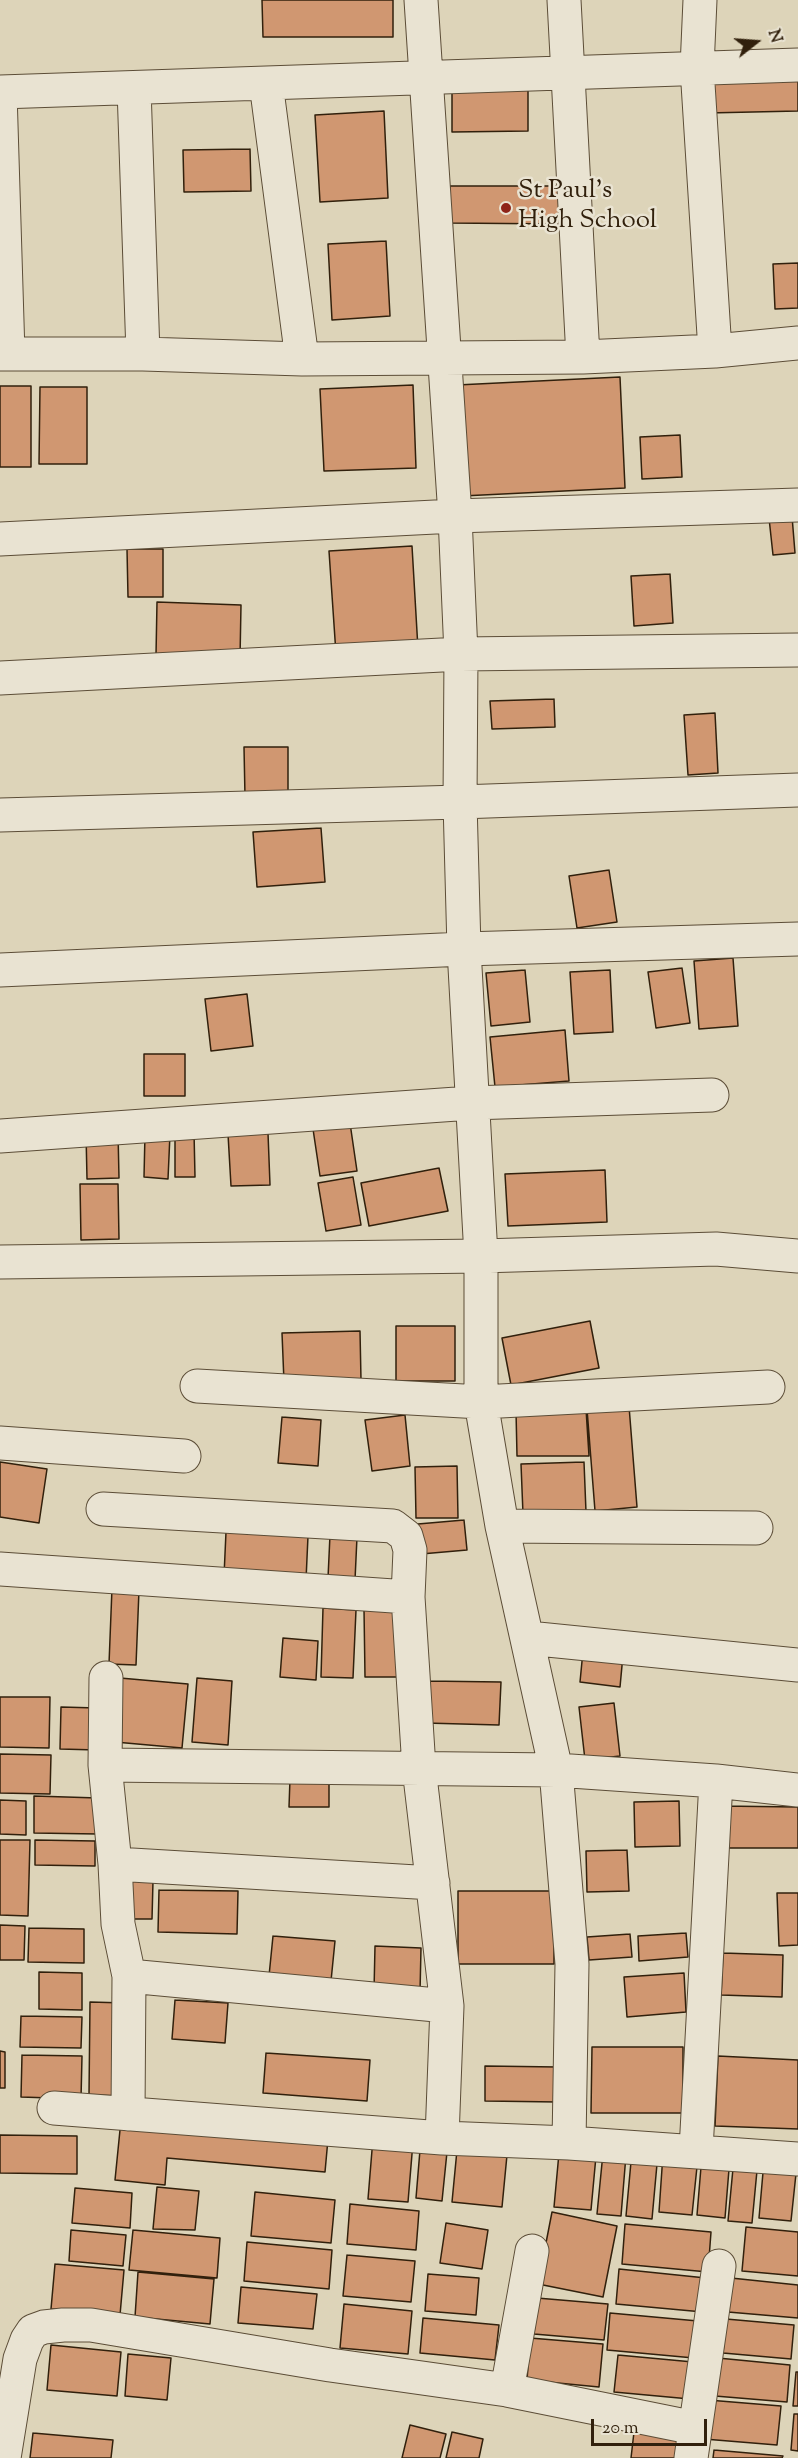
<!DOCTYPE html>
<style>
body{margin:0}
#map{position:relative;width:798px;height:2458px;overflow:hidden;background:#ddd4b9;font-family:"Sorts Mill Goudy",serif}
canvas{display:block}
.north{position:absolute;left:726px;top:12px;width:60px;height:60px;-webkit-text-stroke:4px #e9e3d2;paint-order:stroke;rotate:73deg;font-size:16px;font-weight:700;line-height:24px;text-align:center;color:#31200c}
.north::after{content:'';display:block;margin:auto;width:21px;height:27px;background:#31200c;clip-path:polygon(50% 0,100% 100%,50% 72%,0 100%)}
.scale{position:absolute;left:591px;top:2419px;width:116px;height:27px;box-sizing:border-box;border:3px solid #31200c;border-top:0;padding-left:8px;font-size:18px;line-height:21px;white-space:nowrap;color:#31200c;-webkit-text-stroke:4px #e9e3d2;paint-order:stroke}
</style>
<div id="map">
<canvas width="798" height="2458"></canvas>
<div class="north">N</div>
<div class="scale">20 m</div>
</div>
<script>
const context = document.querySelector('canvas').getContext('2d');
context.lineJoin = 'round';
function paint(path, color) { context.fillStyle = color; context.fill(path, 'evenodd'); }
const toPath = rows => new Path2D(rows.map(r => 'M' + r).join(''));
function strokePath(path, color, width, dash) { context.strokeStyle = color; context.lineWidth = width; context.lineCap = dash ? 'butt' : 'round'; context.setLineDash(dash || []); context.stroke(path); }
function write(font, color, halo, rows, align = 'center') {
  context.font = font + ' "Sorts Mill Goudy",serif'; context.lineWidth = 5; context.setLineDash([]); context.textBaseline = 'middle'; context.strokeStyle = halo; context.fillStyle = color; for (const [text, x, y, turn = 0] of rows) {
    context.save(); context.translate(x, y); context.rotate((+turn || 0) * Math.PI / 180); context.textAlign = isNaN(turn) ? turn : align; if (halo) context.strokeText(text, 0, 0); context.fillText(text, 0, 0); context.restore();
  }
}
const building = toPath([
 [262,0,393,0,393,37,263,37,262,0],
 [798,72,798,111,707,113,707,74,798,72],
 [452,87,528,87,528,131,452,132,452,87],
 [384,111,388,198,320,202,315,115,384,111],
 [250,149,251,191,184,192,183,150,250,149],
 [450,186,561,186,561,224,449,223,450,186],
 [386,241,390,316,332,320,328,244,386,241],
 [798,263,798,308,775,309,773,264,798,263],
 [620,377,625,488,462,496,457,385,620,377],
 [413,385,416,468,324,471,320,389,413,385],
 [0,386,31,386,31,467,0,467,0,386],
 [40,387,87,387,87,464,39,464,40,387],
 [680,435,682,477,642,479,640,437,680,435],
 [792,516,795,553,773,555,769,518,792,516],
 [412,546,418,649,336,654,329,551,412,546],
 [127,549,163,549,163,597,128,597,127,549],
 [670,574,673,623,634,626,631,576,670,574],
 [157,602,241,605,240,658,156,655,157,602],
 [554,699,555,727,492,729,490,701,554,699],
 [715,713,718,773,688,775,684,715,715,713],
 [244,747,288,747,288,797,245,797,244,747],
 [321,828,325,882,257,887,253,832,321,828],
 [609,870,617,922,577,928,569,876,609,870],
 [733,958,738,1026,699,1029,694,961,733,958],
 [682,968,690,1023,656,1028,648,972,682,968],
 [525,970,530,1022,491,1026,486,973,525,970],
 [610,970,613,1032,574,1034,570,972,610,970],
 [247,994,253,1046,211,1051,205,999,247,994],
 [565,1030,569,1081,495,1087,490,1037,565,1030],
 [144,1054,185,1054,185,1096,144,1096,144,1054],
 [350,1123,357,1171,320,1176,313,1129,350,1123],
 [118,1132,119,1178,87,1179,86,1133,118,1132],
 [194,1132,195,1177,175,1177,175,1133,194,1132],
 [268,1133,270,1185,231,1186,228,1134,268,1133],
 [145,1134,170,1134,168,1179,144,1177,145,1134],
 [439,1168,448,1211,369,1226,361,1183,439,1168],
 [605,1170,607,1222,508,1226,505,1174,605,1170],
 [353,1177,361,1225,326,1231,318,1183,353,1177],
 [80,1184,118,1184,119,1239,81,1240,80,1184],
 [590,1321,599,1368,511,1385,502,1338,590,1321],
 [396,1326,455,1326,455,1381,396,1381,396,1326],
 [360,1331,361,1380,284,1382,282,1333,360,1331],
 [629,1406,637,1507,595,1511,587,1409,629,1406],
 [586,1409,589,1456,517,1456,516,1411,586,1409],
 [405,1415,410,1466,372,1471,365,1420,405,1415],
 [282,1417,321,1420,318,1466,278,1463,282,1417],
 [0,1462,47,1469,39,1523,0,1517,0,1462],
 [584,1462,586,1512,523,1514,521,1464,584,1462],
 [457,1466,458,1518,416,1518,415,1467,457,1466],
 [464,1520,467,1550,421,1554,418,1524,464,1520],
 [226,1532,308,1536,306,1580,224,1576,226,1532],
 [330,1535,357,1537,355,1580,328,1578,330,1535],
 [112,1588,139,1590,136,1665,109,1664,112,1588],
 [323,1608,356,1610,353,1678,321,1677,323,1608],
 [400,1608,401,1677,365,1677,364,1609,400,1608],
 [283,1638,318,1641,316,1680,280,1677,283,1638],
 [583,1651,623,1655,620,1687,580,1682,583,1651],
 [120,1678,188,1684,182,1748,115,1742,120,1678],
 [197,1678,232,1681,228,1745,192,1742,197,1678],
 [426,1681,501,1682,499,1725,425,1723,426,1681],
 [0,1697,50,1697,49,1748,0,1747,0,1697],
 [614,1703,620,1756,585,1760,579,1707,614,1703],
 [61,1707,97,1708,97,1750,60,1749,61,1707],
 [0,1754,51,1755,50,1794,0,1793,0,1754],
 [290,1779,329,1780,329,1807,289,1807,290,1779],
 [34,1796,98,1798,98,1834,34,1833,34,1796],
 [0,1800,26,1801,26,1835,0,1834,0,1800],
 [679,1801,680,1846,635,1847,634,1802,679,1801],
 [720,1806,798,1807,798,1848,719,1848,720,1806],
 [0,1840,30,1840,28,1916,0,1915,0,1840],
 [35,1840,95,1841,95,1866,35,1865,35,1840],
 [627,1850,629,1891,587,1892,586,1851,627,1850],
 [125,1880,153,1881,152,1919,124,1919,125,1880],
 [159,1890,238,1891,237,1934,158,1932,159,1890],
 [458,1891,554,1891,554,1964,458,1964,458,1891],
 [777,1893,798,1893,798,1945,779,1946,777,1893],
 [0,1925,25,1926,24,1960,0,1960,0,1925],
 [29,1928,84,1929,84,1963,28,1962,29,1928],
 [686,1933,688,1957,639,1961,638,1936,686,1933],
 [630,1934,632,1957,589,1960,587,1937,630,1934],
 [273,1936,335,1941,331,1981,269,1976,273,1936],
 [375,1946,421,1948,420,1992,374,1991,375,1946],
 [723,1953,783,1955,782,1997,721,1995,723,1953],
 [39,1972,82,1973,82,2010,39,2009,39,1972],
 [684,1973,686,2012,627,2017,624,1977,684,1973],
 [175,2000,228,2003,225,2043,172,2039,175,2000],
 [90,2002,125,2003,123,2096,89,2095,90,2002],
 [21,2016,82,2017,81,2048,20,2047,21,2016],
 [592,2047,683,2047,683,2113,591,2113,592,2047],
 [0,2051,5,2052,5,2088,0,2088,0,2051],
 [266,2053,370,2060,367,2101,263,2093,266,2053],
 [22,2055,82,2056,81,2099,21,2097,22,2055],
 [718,2056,798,2060,798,2129,715,2126,718,2056],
 [485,2066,558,2067,558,2102,485,2101,485,2066],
 [121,2120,328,2139,325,2172,167,2158,165,2185,115,2180,121,2120],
 [0,2135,77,2136,77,2174,0,2173,0,2135],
 [373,2138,413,2142,408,2202,368,2199,373,2138],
 [420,2150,447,2152,442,2201,416,2198,420,2150],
 [457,2150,507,2155,502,2207,452,2202,457,2150],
 [632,2151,658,2153,652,2219,626,2216,632,2151],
 [559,2153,596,2156,591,2210,554,2207,559,2153],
 [603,2153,626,2155,621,2216,597,2214,603,2153],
 [663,2154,698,2157,692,2215,659,2212,663,2154],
 [702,2155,730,2157,725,2218,697,2215,702,2155],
 [734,2158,758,2160,752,2223,728,2221,734,2158],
 [764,2161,797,2164,791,2221,759,2218,764,2161],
 [157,2187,199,2191,195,2230,153,2229,157,2187],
 [75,2188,132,2193,130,2228,72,2223,75,2188],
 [255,2192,335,2200,331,2243,251,2236,255,2192],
 [350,2204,419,2211,416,2250,347,2244,350,2204],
 [552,2212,617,2226,603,2297,538,2284,552,2212],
 [446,2223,488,2230,482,2269,440,2263,446,2223],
 [625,2224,711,2232,708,2272,622,2264,625,2224],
 [746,2227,798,2232,798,2276,742,2271,746,2227],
 [71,2230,126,2235,123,2266,69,2261,71,2230],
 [133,2230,220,2238,217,2278,129,2270,133,2230],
 [247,2242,332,2250,329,2289,244,2281,247,2242],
 [347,2255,415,2261,411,2302,343,2296,347,2255],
 [55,2264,124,2270,120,2315,51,2309,55,2264],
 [619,2269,706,2278,703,2312,616,2304,619,2269],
 [138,2272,214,2279,210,2324,135,2317,138,2272],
 [428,2274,479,2278,476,2315,425,2311,428,2274],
 [731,2278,798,2285,798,2318,728,2312,731,2278],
 [241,2287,317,2294,313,2329,238,2323,241,2287],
 [537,2298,608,2304,604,2340,534,2334,537,2298],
 [344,2304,412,2311,408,2354,340,2348,344,2304],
 [610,2313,698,2321,694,2358,607,2350,610,2313],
 [423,2318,499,2325,495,2360,420,2353,423,2318],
 [726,2319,794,2325,791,2359,723,2353,726,2319],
 [530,2338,603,2344,599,2387,527,2380,530,2338],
 [51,2345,121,2352,117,2396,47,2390,51,2345],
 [128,2354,171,2358,167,2400,125,2396,128,2354],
 [618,2355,693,2362,690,2399,614,2392,618,2355],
 [718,2358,790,2365,787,2402,715,2396,718,2358],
 [796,2372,798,2372,798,2406,793,2406,796,2372],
 [708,2400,781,2406,777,2445,704,2439,708,2400],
 [794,2414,798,2414,798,2451,791,2450,794,2414],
 [410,2425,446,2434,440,2458,402,2458,410,2425],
 [452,2432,483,2439,479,2458,446,2458,452,2432],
 [634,2432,680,2438,678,2458,631,2458,634,2432],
 [33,2433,113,2440,111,2458,30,2458,33,2433],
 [714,2450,783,2456,782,2458,713,2458,714,2450]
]);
const minor = toPath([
 [421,0,455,516,461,654,460,802,464,949,481,1256,481,1402,502,1526,556,1770,572,1964,569,2143],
 [564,0,583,357],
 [700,0,697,68,715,351],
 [266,83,302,359],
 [134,88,143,354],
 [0,92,798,65],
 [0,92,8,354],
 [0,354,143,354,302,359,583,357,715,351,798,343],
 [0,539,455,516,798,505],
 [0,678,461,654,798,650],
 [0,815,460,802,798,790],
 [0,970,464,949,798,939],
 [0,1136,471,1103,712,1095],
 [0,1262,481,1256,716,1249,798,1256],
 [197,1386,481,1402,768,1387],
 [0,1443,184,1456],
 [103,1509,393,1526,406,1536,410,1550,408,1597,419,1768,447,2006,442,2138],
 [502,1526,756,1528],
 [0,1569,408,1597],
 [528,1638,798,1665],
 [106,1678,105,1765,115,1864,118,1924,129,1976,128,2114],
 [105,1765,556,1770,716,1781,798,1790],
 [115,1864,433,1883],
 [129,1976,447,2006],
 [54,2108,442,2138,569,2143,798,2159],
 [696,2150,716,1781],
 [507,2390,532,2251],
 [4,2458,20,2359,27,2340,33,2331,44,2327,63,2325,91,2325,330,2365,507,2390,695,2428],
 [691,2458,719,2266]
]);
const markers = [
 [506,208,6,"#8f2418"]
];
const poiNames = [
 ["St Paul's",518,193],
 ["High School",518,223]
];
paint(building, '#d09771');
strokePath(building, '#31200c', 1.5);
strokePath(minor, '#5c4d37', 35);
strokePath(minor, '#e9e3d2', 33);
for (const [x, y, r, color] of markers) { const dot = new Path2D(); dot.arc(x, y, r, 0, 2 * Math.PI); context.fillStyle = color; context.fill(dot); strokePath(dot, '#e9e3d2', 2); }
write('26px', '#31200c', '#e9e3d2', poiNames, 'left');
</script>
